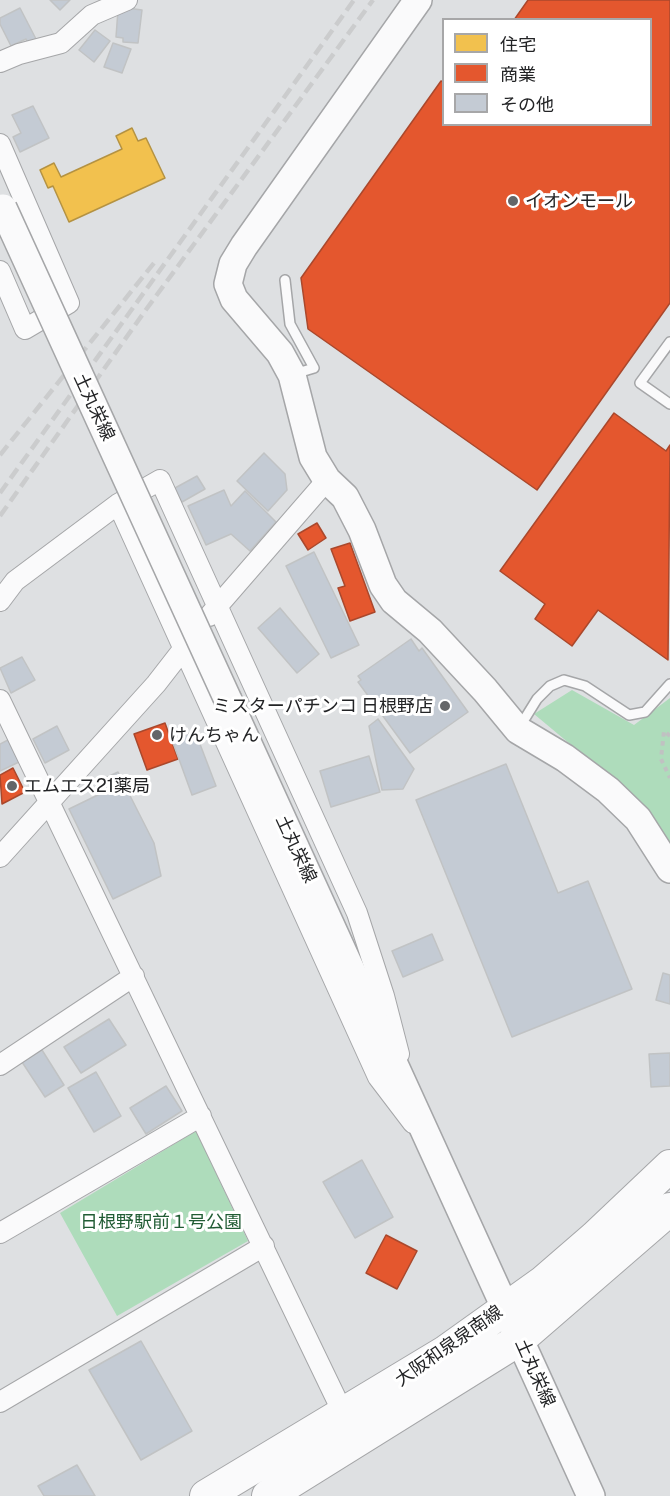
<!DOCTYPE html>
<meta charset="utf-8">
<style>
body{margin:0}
#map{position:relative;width:670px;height:1496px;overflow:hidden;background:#dee0e2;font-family:"Public Sans","Noto Sans JP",sans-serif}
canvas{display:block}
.legend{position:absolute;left:442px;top:18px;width:210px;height:108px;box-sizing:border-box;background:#fff;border:2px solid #a7a7a8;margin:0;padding:8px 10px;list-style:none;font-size:18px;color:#232426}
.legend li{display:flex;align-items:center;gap:12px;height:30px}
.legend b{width:30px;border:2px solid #a7a7a8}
</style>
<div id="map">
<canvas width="670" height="1496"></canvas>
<ul class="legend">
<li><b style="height:16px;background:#f2c14e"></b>住宅</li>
<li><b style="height:16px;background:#e4572e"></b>商業</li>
<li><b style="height:16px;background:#c4cbd4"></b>その他</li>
</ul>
</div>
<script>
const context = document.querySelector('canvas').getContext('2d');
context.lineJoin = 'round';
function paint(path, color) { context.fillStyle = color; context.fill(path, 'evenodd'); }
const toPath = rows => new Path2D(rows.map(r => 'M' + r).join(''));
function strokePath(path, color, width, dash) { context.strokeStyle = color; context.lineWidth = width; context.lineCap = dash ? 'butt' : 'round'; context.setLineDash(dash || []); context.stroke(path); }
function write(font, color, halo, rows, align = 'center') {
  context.font = font + ' "Public Sans","Noto Sans JP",sans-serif'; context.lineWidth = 6; context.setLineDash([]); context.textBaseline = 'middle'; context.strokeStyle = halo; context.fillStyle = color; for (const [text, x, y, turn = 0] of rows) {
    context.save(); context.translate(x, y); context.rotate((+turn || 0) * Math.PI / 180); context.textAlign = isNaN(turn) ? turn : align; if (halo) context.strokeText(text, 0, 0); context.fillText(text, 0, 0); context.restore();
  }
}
const green = toPath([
 [572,690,634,725,670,698,670,849,642,804,534,714],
 [196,1131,248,1241,117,1316,60,1213]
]);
const homes = toPath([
 [132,128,138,141,146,138,165,178,69,222,53,186,48,188,40,170,54,163,61,177,122,149,116,136,132,128]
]);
const shops = toPath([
 [528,0,670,0,670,303,537,490,308,329,301,278,441,81,444,82,444,124,650,124,650,20,514,20,528,0],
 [614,413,666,451,670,445,668,660,598,610,572,646,535,619,545,604,500,571,614,413],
 [317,523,326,538,308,550,298,534,317,523],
 [350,543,375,612,350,621,338,588,345,586,331,549,350,543],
 [165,723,178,759,147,770,134,734,165,723],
 [13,768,25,792,2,804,0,775,13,768],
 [386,1235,417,1251,397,1289,366,1273,386,1235]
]);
const building = toPath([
 [50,0,70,0,60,10,50,0],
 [20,8,36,39,28,43,26,39,11,46,0,24,0,18,20,8],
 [127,8,142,10,138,43,123,42,123,38,116,37,118,10,127,8],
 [95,30,110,41,94,62,79,50,95,30],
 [113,43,131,49,122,73,104,67,113,43],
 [33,106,49,138,20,152,13,137,21,133,12,115,33,106],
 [264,453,285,474,287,490,268,511,237,481,264,453],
 [197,476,205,489,182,502,175,488,197,476],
 [224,490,231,506,245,491,276,522,250,551,231,534,206,545,188,506,224,490],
 [314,552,359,645,331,658,286,566,314,552],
 [280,608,319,654,297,673,258,628,280,608],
 [411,639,419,651,422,648,468,712,410,753,358,682,361,680,358,676,411,639],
 [22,657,35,680,11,693,0,668,22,657],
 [378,719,414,769,403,789,382,790,369,726,378,719],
 [57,726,69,750,45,763,33,739,57,726],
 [195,731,216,786,192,795,172,740,195,731],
 [8,740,19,762,0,771,0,744,8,740],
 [369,756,380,792,331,807,320,771,369,756],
 [506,764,558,893,588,881,632,989,512,1037,416,800,506,764],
 [118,772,154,843,161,876,113,899,69,809,104,792,99,781,118,772],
 [432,934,443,960,403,977,392,951,432,934],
 [663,973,670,975,670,1004,656,1000,663,973],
 [109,1019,126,1045,81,1073,64,1047,109,1019],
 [42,1050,64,1085,45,1097,22,1062,42,1050],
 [670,1053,670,1086,651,1087,649,1054,670,1053],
 [96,1072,121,1116,94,1132,68,1088,96,1072],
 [166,1086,182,1111,146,1134,130,1108,166,1086],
 [362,1160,393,1217,355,1238,323,1182,362,1160],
 [141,1341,192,1431,141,1460,89,1370,141,1341],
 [77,1465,95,1496,44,1496,38,1486,77,1465]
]);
const path = toPath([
 [670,736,664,731,661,759,670,778]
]);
const lane = toPath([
 [285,280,290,324,314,368,294,374],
 [670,342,640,383,670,404],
 [519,728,537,699,550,686,564,680,585,686,629,715,645,712,670,684]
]);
const street = toPath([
 [0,62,19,54,61,43,92,15,127,0],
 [0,144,69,303,25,329,0,271],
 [118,504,378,1077,413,1123],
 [0,601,15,581,118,504,160,480,357,913,384,996,399,1054],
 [209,616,327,480],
 [0,700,344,1415],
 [0,857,156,684,191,639],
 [0,1065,134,976],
 [0,1233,201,1116],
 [0,1402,264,1246]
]);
const secondary = toPath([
 [418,0,244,246,233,264,228,284,234,299,280,353,292,375,313,457,327,480,345,497,362,530,383,585,394,601,430,631,485,690,518,730,565,758,608,790,638,819,670,869],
 [228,700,591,1496]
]);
const primary = toPath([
 [206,1496,445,1352,543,1282,595,1237,670,1166],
 [268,1496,520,1339,670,1209]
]);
const rail = toPath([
 [0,455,154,263],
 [0,493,354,0],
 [0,516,145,311,373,0]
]);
const secondaryBridge = toPath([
 [3,208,228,700]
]);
const markers = [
 [513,201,6,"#646668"],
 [445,706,6,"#646668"],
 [157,735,6,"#646668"],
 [12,786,6,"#646668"]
];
const poiNames = [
 ["イオンモール",525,201],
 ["ミスターパチンコ 日根野店",433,706,"right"],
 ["けんちゃん",169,735],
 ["エムエス21薬局",24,786]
];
const streetNames = [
 ["土丸栄線",94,407,65],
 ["土丸栄線",296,849,65],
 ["大阪和泉泉南線",449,1346,-35],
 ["土丸栄線",535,1373,66]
];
const parkNames = [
 ["日根野駅前１号公園",161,1222]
];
paint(green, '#aedcbb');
paint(homes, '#f2c14e');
strokePath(homes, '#b49242', 1.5);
paint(shops, '#e4572e');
strokePath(shops, '#aa482c', 1.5);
paint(building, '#c4cbd4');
strokePath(building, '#c1c3c4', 1.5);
strokePath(lane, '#a5a6a8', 12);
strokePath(street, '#a5a6a8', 22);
strokePath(secondary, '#a5a6a8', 30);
strokePath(primary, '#a5a6a8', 34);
strokePath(path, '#c0c1c2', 4, [4.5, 4.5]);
strokePath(lane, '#fafafb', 9);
strokePath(street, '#fafafb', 20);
strokePath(secondary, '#fafafb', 27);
strokePath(primary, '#fafafb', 32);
strokePath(rail, '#cbcccd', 4.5, [12, 6]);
strokePath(secondaryBridge, '#a5a6a8', 30, []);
strokePath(secondaryBridge, '#fafafb', 27);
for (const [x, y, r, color] of markers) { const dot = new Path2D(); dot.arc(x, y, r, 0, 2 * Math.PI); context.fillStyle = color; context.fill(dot); strokePath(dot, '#fff', 2); }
write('18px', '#232426', '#fff', poiNames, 'left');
write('18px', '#232426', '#fff', streetNames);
write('18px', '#215c34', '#fff', parkNames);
</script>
